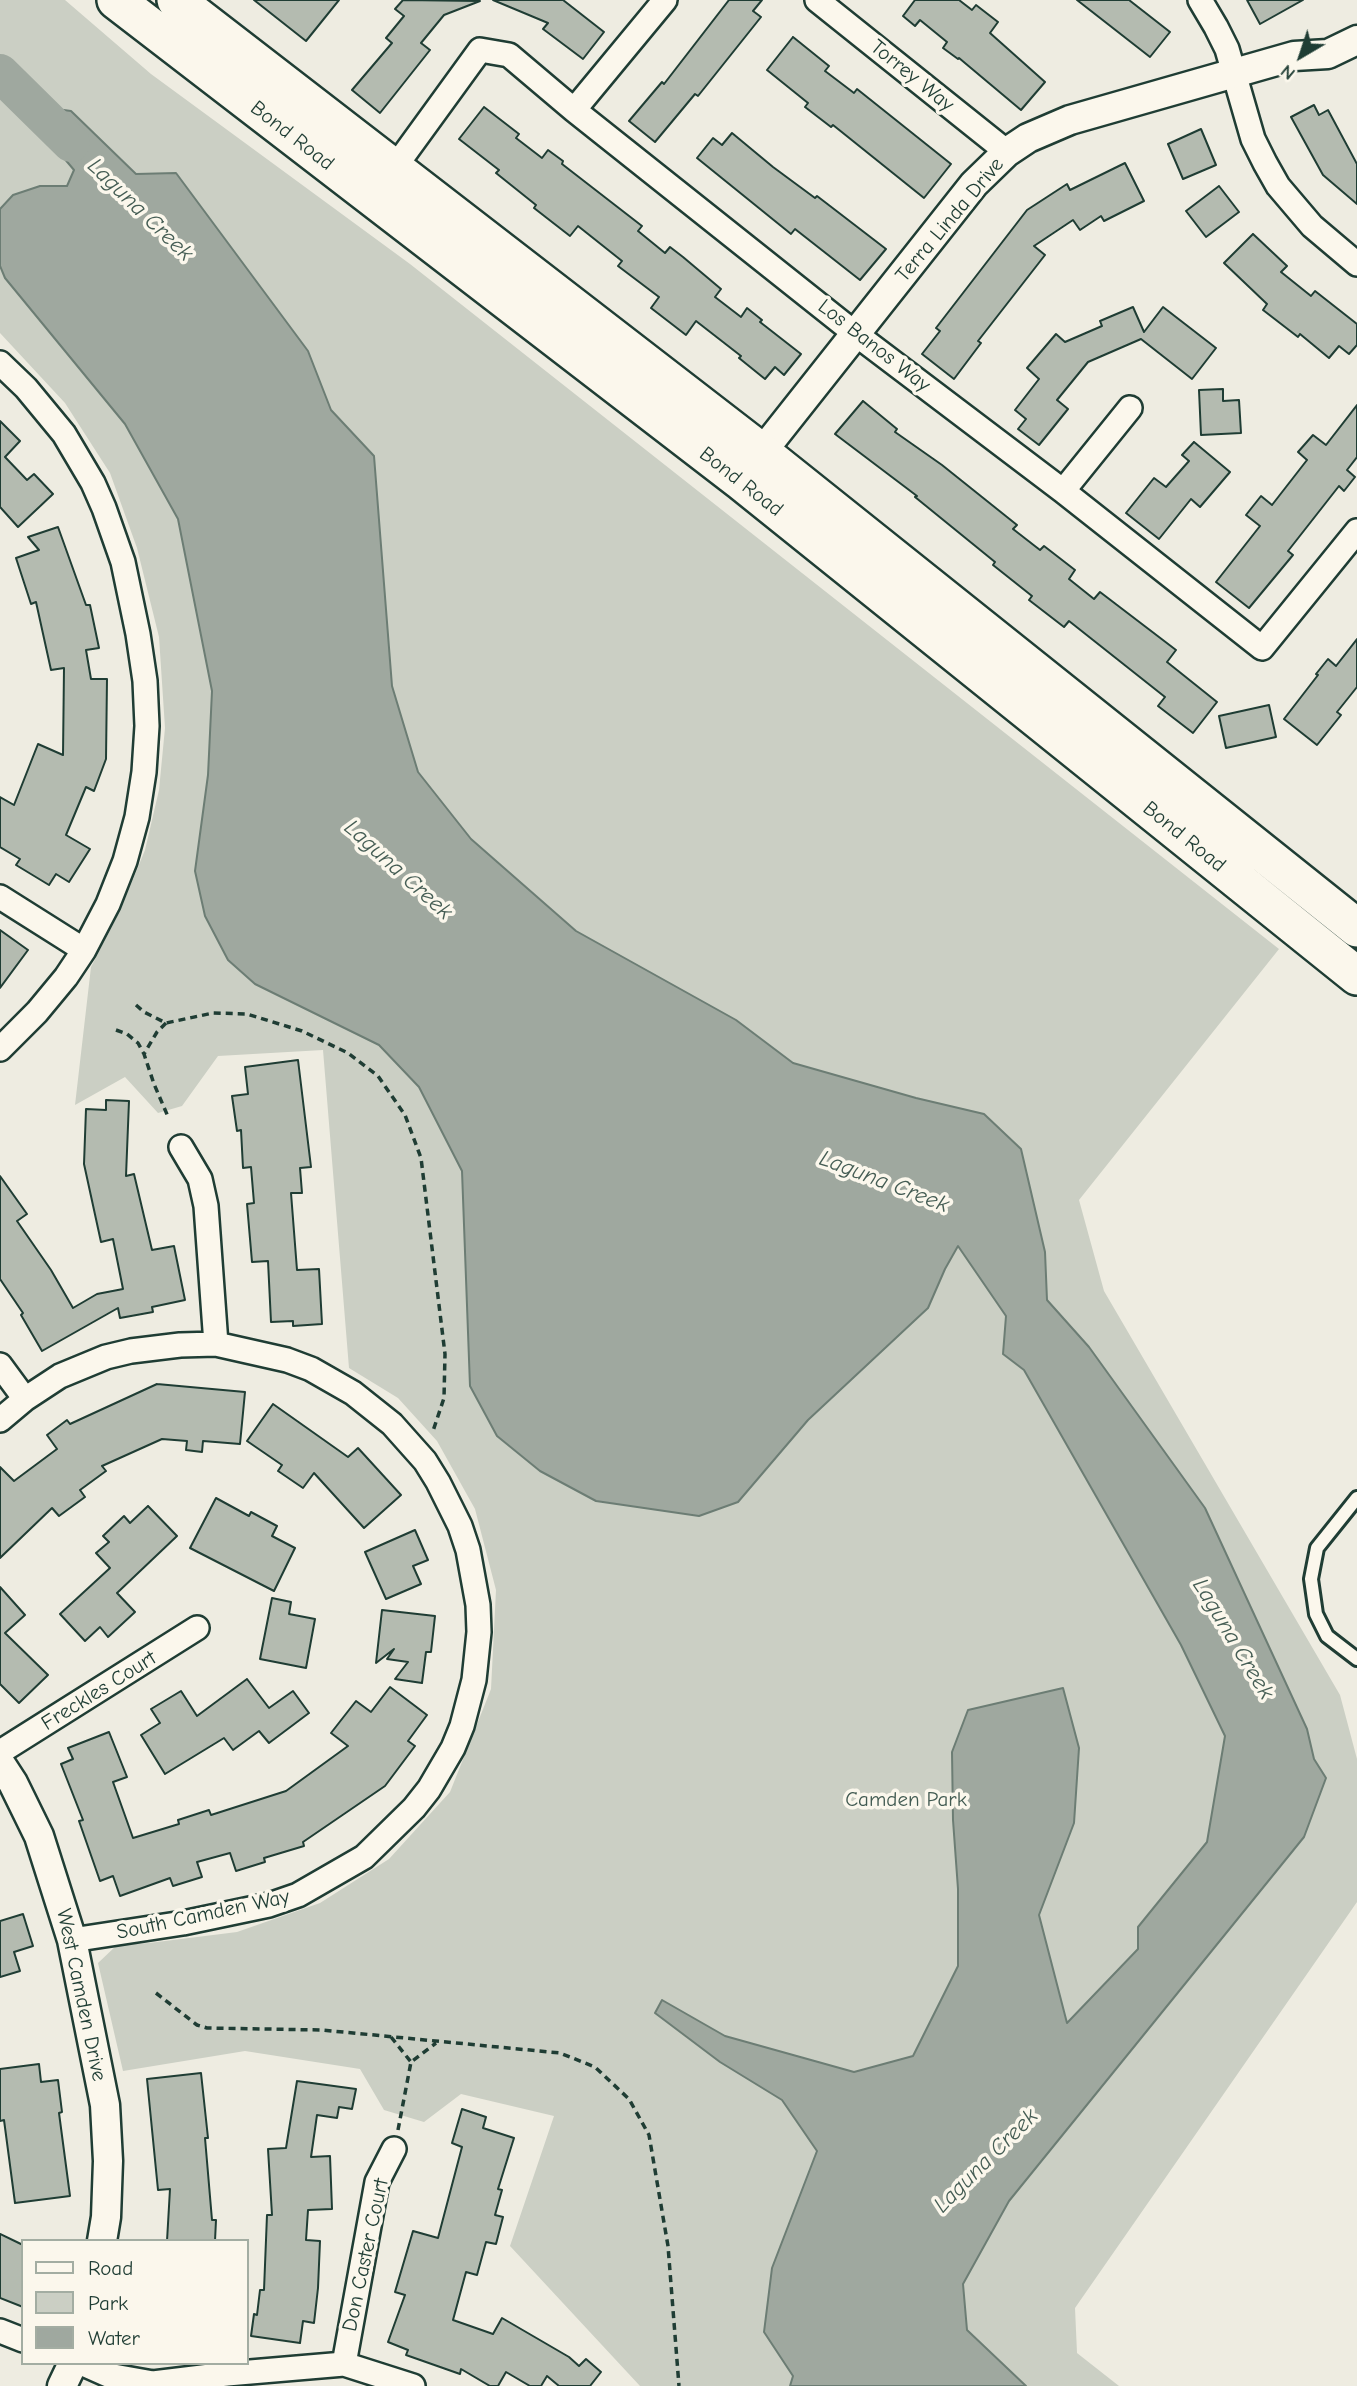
<!DOCTYPE html>
<style>
body{margin:0}
#map{position:relative;width:1357px;height:2386px;overflow:hidden;background:#eeece1;font-family:"Comic Neue",sans-serif}
canvas{display:block}
.legend{position:absolute;left:21px;top:2239px;width:228px;height:126px;box-sizing:border-box;background:#fbf7ec;border:2px solid #a3ada2;margin:0;padding:9px 12px;list-style:none;font-size:21px;color:#1f3d34}
.legend li{display:flex;align-items:center;gap:14px;height:35px}
.legend b{width:35px;border:2px solid #a3ada2}
.north{position:absolute;left:1266px;top:21px;width:70px;height:70px;-webkit-text-stroke:5px #fbf7ec;paint-order:stroke;rotate:219deg;font-size:19px;font-weight:700;line-height:28px;text-align:center;color:#1f3d34}
.north::after{content:'';display:block;margin:auto;width:24px;height:32px;background:#1f3d34;clip-path:polygon(50% 0,100% 100%,50% 72%,0 100%)}
</style>
<div id="map">
<canvas width="1357" height="2386"></canvas>
<ul class="legend">
<li><b style="height:9px;background:#fbf7ec"></b>Road</li>
<li><b style="height:19px;background:#cbcfc4"></b>Park</li>
<li><b style="height:19px;background:#9fa89f"></b>Water</li>
</ul>
<div class="north">N</div>
</div>
<script>
const context = document.querySelector('canvas').getContext('2d');
context.lineJoin = 'round';
function paint(path, color) { context.fillStyle = color; context.fill(path, 'evenodd'); }
const toPath = rows => new Path2D(rows.map(r => 'M' + r).join(''));
function strokePath(path, color, width, dash) { context.strokeStyle = color; context.lineWidth = width; context.lineCap = dash ? 'butt' : 'round'; context.setLineDash(dash || []); context.stroke(path); }
function write(font, color, halo, rows, align = 'center') {
  context.font = font + ' "Comic Neue",sans-serif'; context.lineWidth = 7; context.setLineDash([]); context.textBaseline = 'middle'; context.strokeStyle = halo; context.fillStyle = color; for (const [text, x, y, turn = 0] of rows) {
    context.save(); context.translate(x, y); context.rotate((+turn || 0) * Math.PI / 180); context.textAlign = isNaN(turn) ? turn : align; if (halo) context.strokeText(text, 0, 0); context.fillText(text, 0, 0); context.restore();
  }
}
const green = toPath([
 [0,0,65,0,151,74,410,264,1279,949,1079,1200,1104,1291,1340,1695,1357,1759,1357,1902,1075,2308,1077,2353,1119,2386,640,2386,510,2246,554,2116,461,2094,424,2122,384,2110,360,2069,245,2051,123,2071,98,1963,117,1945,149,1943,237,1932,320,1903,389,1859,450,1792,491,1689,496,1590,475,1509,437,1441,398,1398,349,1368,323,1050,218,1056,182,1106,158,1113,125,1077,75,1105,91,967,120,911,145,850,159,790,165,728,159,637,137,548,110,473,65,403,0,333]
]);
const water = toPath([
 [34,106,71,111,136,174,176,173,308,351,331,410,374,456,392,686,418,772,471,839,576,931,736,1020,793,1063,916,1098,984,1114,1021,1149,1045,1252,1047,1300,1089,1347,1205,1508,1307,1729,1314,1759,1326,1778,1304,1837,1009,2201,963,2284,967,2330,1026,2386,790,2386,793,2376,764,2332,772,2268,817,2151,782,2100,720,2062,655,2013,662,2000,725,2036,854,2072,913,2056,958,1966,958,1889,953,1820,952,1752,968,1710,1063,1688,1079,1748,1074,1823,1039,1915,1067,2023,1138,1949,1138,1927,1207,1842,1225,1736,1181,1645,1024,1370,1003,1354,1006,1316,958,1246,945,1269,928,1308,808,1420,738,1502,699,1516,596,1501,540,1471,497,1436,470,1386,462,1171,419,1087,379,1045,255,984,228,960,205,916,195,871,208,775,212,691,178,519,125,424,5,278,0,266,0,209,13,195,40,186,67,186,74,170,43,133,34,106]
]);
const river = toPath([
 [0,73,71,143]
]);
const building = toPath([
 [254,0,339,0,306,41,254,0],
 [403,0,480,1,444,15,421,43,430,50,380,113,352,90,392,43,386,38,404,16,395,9,403,0],
 [493,0,563,0,604,32,583,59,543,29,548,23,493,0],
 [729,0,762,0,753,11,761,17,698,96,695,94,655,142,629,121,662,82,664,84,729,0],
 [915,0,959,0,972,10,976,5,998,22,990,33,1045,82,1021,110,959,58,958,59,943,48,947,42,920,20,915,26,903,16,915,0],
 [1077,0,1129,0,1170,32,1150,57,1077,0],
 [1247,0,1303,0,1260,24,1247,0],
 [793,37,829,66,825,71,854,93,857,89,951,164,924,198,833,125,831,127,805,107,808,103,767,70,793,37],
 [1314,105,1319,115,1328,110,1357,164,1357,204,1323,175,1291,117,1314,105],
 [484,107,519,134,516,138,542,158,548,150,563,161,562,164,642,226,638,231,665,253,670,247,683,257,721,289,715,297,741,317,747,308,762,320,760,322,801,354,784,375,775,367,765,379,739,358,741,356,696,321,686,335,651,308,659,297,618,266,622,261,578,226,570,236,534,208,536,205,496,173,499,170,459,139,484,107],
 [1201,129,1216,165,1183,179,1168,144,1201,129],
 [732,133,773,167,815,198,817,196,886,249,860,280,795,229,791,234,697,158,713,138,722,145,732,133],
 [1125,163,1144,201,1104,221,1101,216,1080,230,1073,220,1034,246,1045,255,978,341,981,343,954,379,922,354,940,331,936,328,1027,210,1067,184,1070,190,1125,163],
 [1219,186,1239,212,1206,237,1186,211,1219,186],
 [1253,234,1287,266,1281,272,1311,296,1315,291,1357,324,1357,345,1349,354,1339,346,1329,358,1300,334,1298,337,1263,310,1267,304,1224,263,1253,234],
 [1133,307,1144,332,1163,307,1216,348,1192,379,1141,339,1088,362,1057,400,1068,409,1039,445,1018,429,1026,419,1015,410,1039,379,1027,368,1056,334,1065,342,1102,326,1100,321,1133,307],
 [1223,389,1223,401,1239,400,1241,433,1201,435,1199,390,1223,389],
 [863,401,897,429,895,432,942,465,1017,525,1013,529,1040,550,1044,546,1075,570,1069,579,1094,599,1100,592,1176,650,1167,662,1217,702,1193,733,1158,706,1165,697,1069,621,1064,627,1029,600,1032,596,993,565,995,562,915,497,917,496,835,434,863,401],
 [1357,405,1357,457,1347,470,1355,477,1344,491,1339,486,1288,551,1293,555,1249,608,1216,582,1260,526,1246,515,1261,496,1272,505,1307,460,1298,452,1313,435,1326,445,1357,405],
 [0,421,20,441,5,457,27,480,34,474,53,494,18,527,0,507,0,421],
 [1194,442,1230,472,1200,507,1191,499,1159,539,1126,513,1154,478,1166,487,1189,461,1182,455,1194,442],
 [58,527,86,605,90,605,99,648,86,650,91,679,107,679,106,759,94,791,86,787,66,835,90,849,69,882,56,874,49,885,16,865,20,859,0,847,0,797,14,805,38,744,63,755,64,668,51,670,36,602,31,604,16,558,39,550,28,537,58,527],
 [1357,639,1357,687,1337,712,1341,715,1317,745,1284,719,1318,675,1316,674,1328,659,1336,666,1357,639],
 [1269,705,1276,737,1226,748,1219,716,1269,705],
 [0,930,28,950,0,988,0,930],
 [298,1060,311,1167,300,1168,302,1193,291,1193,297,1270,319,1269,322,1324,293,1326,293,1321,271,1322,268,1261,252,1262,247,1204,254,1203,251,1167,243,1168,241,1130,237,1131,232,1096,248,1094,245,1067,298,1060],
 [106,1100,129,1101,126,1176,134,1174,152,1250,174,1246,185,1300,152,1307,153,1312,120,1318,118,1308,42,1351,21,1315,23,1313,0,1279,0,1176,27,1214,17,1221,51,1270,73,1308,97,1294,123,1289,113,1239,101,1242,84,1164,86,1109,106,1110,106,1100],
 [157,1384,245,1392,240,1444,203,1441,202,1452,186,1450,187,1441,162,1439,102,1466,106,1471,80,1490,85,1497,59,1516,52,1508,0,1558,0,1467,14,1481,57,1449,47,1435,67,1420,70,1424,157,1384],
 [273,1404,348,1457,358,1448,401,1495,364,1528,314,1473,303,1488,278,1471,282,1465,247,1441,273,1404],
 [216,1498,249,1516,251,1512,277,1526,272,1536,295,1548,274,1591,190,1548,216,1498],
 [148,1506,177,1536,117,1593,135,1612,108,1637,100,1627,85,1641,60,1614,110,1568,96,1553,109,1542,103,1536,124,1516,130,1523,148,1506],
 [415,1530,428,1560,413,1566,421,1584,386,1599,365,1552,415,1530],
 [0,1587,25,1615,5,1633,48,1675,19,1703,0,1684,0,1587],
 [272,1598,291,1602,289,1614,315,1619,306,1668,260,1659,272,1598],
 [382,1610,435,1616,431,1652,426,1652,422,1683,395,1679,408,1662,387,1659,394,1649,376,1663,382,1610],
 [247,1679,269,1708,293,1691,309,1713,269,1743,259,1731,233,1750,224,1738,165,1774,141,1735,160,1723,151,1709,181,1691,197,1716,247,1679],
 [390,1687,427,1715,408,1741,415,1746,385,1786,303,1842,304,1846,264,1858,265,1862,236,1871,230,1853,197,1862,202,1877,173,1886,170,1878,120,1896,113,1876,100,1881,79,1821,83,1820,61,1764,73,1759,68,1748,109,1732,127,1777,113,1782,133,1838,179,1824,178,1820,209,1810,211,1815,286,1791,348,1746,331,1733,356,1701,371,1712,390,1687],
 [23,1914,33,1946,14,1952,20,1971,0,1977,0,1921,23,1914],
 [39,2064,41,2082,58,2080,62,2112,59,2113,70,2196,15,2203,4,2120,0,2121,0,2069,39,2064],
 [201,2073,208,2138,205,2138,212,2220,216,2220,215,2241,167,2241,170,2189,158,2190,147,2079,201,2073],
 [297,2081,356,2089,352,2109,339,2107,337,2118,317,2115,311,2157,330,2156,332,2209,308,2210,306,2240,320,2241,318,2288,314,2323,303,2321,300,2343,251,2336,254,2314,257,2315,260,2290,264,2290,267,2215,272,2215,268,2149,286,2148,297,2081],
 [462,2109,486,2117,483,2128,514,2138,498,2189,502,2190,495,2215,503,2217,496,2244,486,2242,477,2275,466,2272,453,2320,493,2334,502,2318,569,2357,579,2366,586,2359,601,2372,590,2386,559,2386,547,2376,541,2386,530,2386,506,2372,498,2386,490,2386,461,2369,460,2374,406,2355,408,2350,388,2342,405,2295,395,2292,413,2231,438,2238,462,2147,452,2143,462,2109],
 [0,2234,23,2245,23,2307,0,2298,0,2234]
]);
const path = toPath([
 [136,1005,144,1012,166,1023,213,1013,247,1014,302,1031,348,1053,378,1076,405,1115,421,1158,445,1354,444,1398,433,1431],
 [166,1023,157,1032,144,1054,154,1084,169,1119],
 [116,1030,127,1034,138,1043,144,1054],
 [156,1993,197,2025,207,2028,322,2030,560,2053,595,2067,629,2099,649,2135,668,2246,679,2386],
 [391,2037,411,2062],
 [398,2130,411,2062,436,2043]
]);
const service = toPath([
 [1357,1498,1317,1548,1311,1579,1316,1614,1327,1636,1357,1659]
]);
const minor = toPath([
 [817,0,1007,152],
 [1200,0,1216,27,1227,49,1253,139,1265,163,1278,186,1312,226,1357,264],
 [574,110,665,0],
 [395,167,480,50,509,55,574,110,857,335,1063,491,1262,648,1357,531],
 [0,363,26,388,64,434,93,483,104,508,123,562,138,634,145,681,147,726,144,772,137,817,125,861,108,904,84,950,66,977,37,1012,0,1049],
 [1063,491,1130,408],
 [0,897,84,950],
 [181,1147,200,1179,206,1206,216,1344],
 [0,1365,25,1399],
 [0,1420,25,1399,60,1376,106,1357,131,1351,180,1345,216,1344,287,1360,311,1369,353,1393,392,1424,425,1461,438,1482,460,1526,468,1550,478,1605,479,1632,474,1680,462,1726,453,1748,429,1789,414,1808,364,1857,298,1895,269,1905,183,1923,72,1940],
 [0,1752,197,1628],
 [0,2331,23,2340],
 [81,2363,108,2375,153,2383,227,2374,344,2364,413,2386],
 [344,2364,377,2182,394,2149]
]);
const tertiary = toPath([
 [750,467,974,184,1007,152,1028,138,1070,120,1294,56,1328,54,1357,40],
 [0,1763,13,1783,39,1836,72,1940,105,2105,108,2161,106,2217,102,2241],
 [62,2386,73,2363]
]);
const primary = toPath([
 [116,0,741,481,1357,976],
 [176,0,760,451,1357,928]
]);
const streetNames = [
 ["Torrey Way",912,76,39],
 ["Bond Road",292,136,38],
 ["Terra Linda Drive",950,220,-50],
 ["Los Banos Way",874,346,38],
 ["Bond Road",741,482,38],
 ["Bond Road",1184,837,39],
 ["Freckles Court",99,1691,-32],
 ["South Camden Way",203,1915,-12],
 ["West Camden Drive",81,1995,78],
 ["Don Caster Court",366,2255,-78]
];
const parkNames = [
 ["Camden Park",906,1800]
];
const waterNames = [
 ["Laguna Creek",140,210,44],
 ["Laguna Creek",398,870,42],
 ["Laguna Creek",884,1182,21],
 ["Laguna Creek",1233,1639,59],
 ["Laguna Creek",986,2161,-45]
];
paint(green, '#cbcfc4');
paint(water, '#9fa89f');
strokePath(water, '#6c7d74', 2);
strokePath(river, '#9fa89f', 38);
paint(building, '#b4bbb0');
strokePath(building, '#1f3d34', 2);
strokePath(service, '#1f3d34', 18);
strokePath(minor, '#1f3d34', 28);
strokePath(tertiary, '#1f3d34', 33);
strokePath(primary, '#1f3d34', 42);
strokePath(path, '#1f3d34', 3.5, [7, 5]);
strokePath(service, '#fbf7ec', 12);
strokePath(minor, '#fbf7ec', 23);
strokePath(tertiary, '#fbf7ec', 28);
strokePath(primary, '#fbf7ec', 37);
write('21px', '#1f3d34', '#fbf7ec', streetNames);
write('21px', '#415a51', '#fbf7ec', parkNames);
write('italic 23px', '#455d54', '#fbf7ec', waterNames);
</script>
